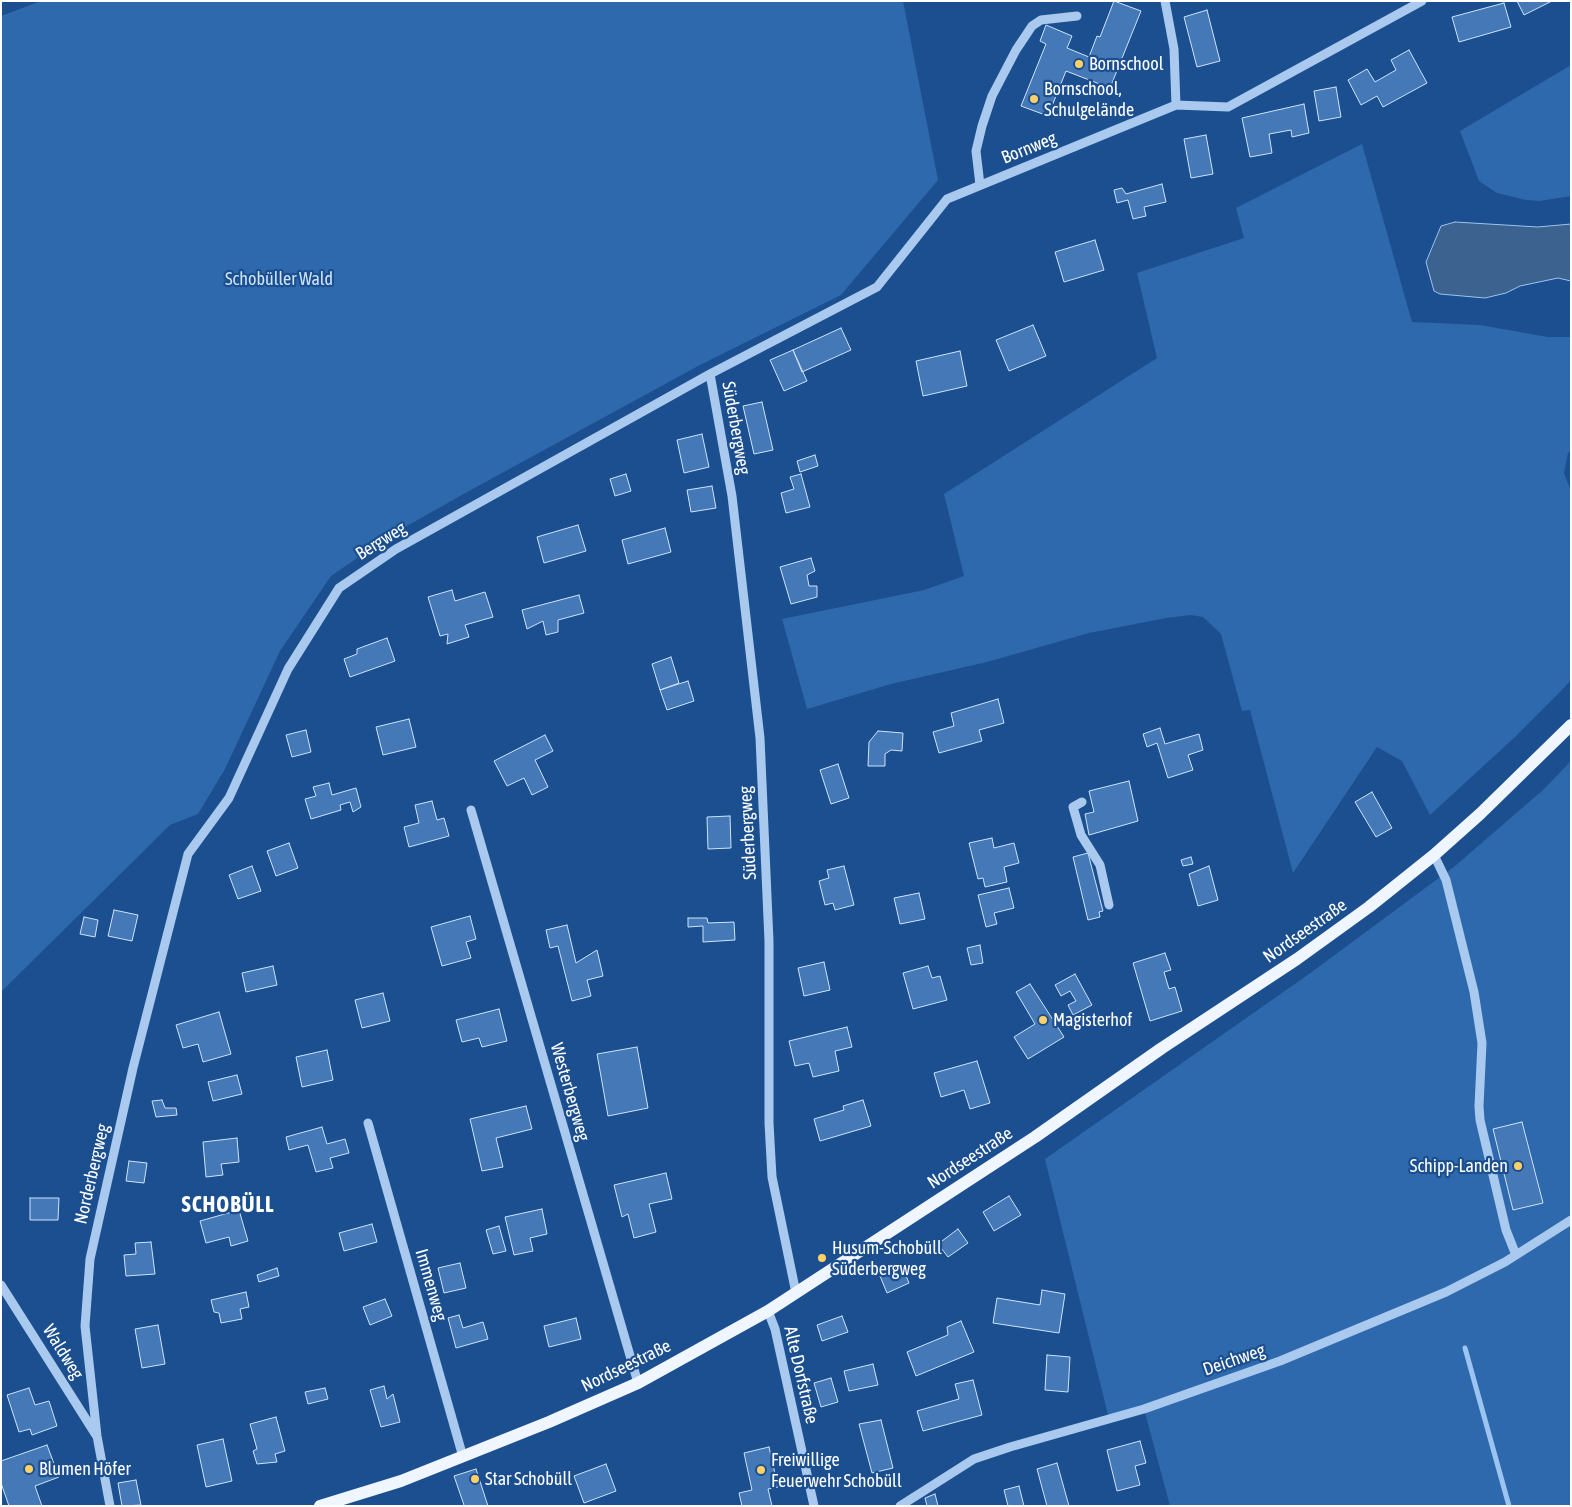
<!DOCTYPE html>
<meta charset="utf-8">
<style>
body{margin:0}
#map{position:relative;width:1572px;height:1507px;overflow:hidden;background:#1b4f8f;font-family:"Asap Condensed",sans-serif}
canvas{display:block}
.frame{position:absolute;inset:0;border:2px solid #fff;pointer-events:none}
</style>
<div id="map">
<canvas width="1572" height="1507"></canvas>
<div class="frame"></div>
</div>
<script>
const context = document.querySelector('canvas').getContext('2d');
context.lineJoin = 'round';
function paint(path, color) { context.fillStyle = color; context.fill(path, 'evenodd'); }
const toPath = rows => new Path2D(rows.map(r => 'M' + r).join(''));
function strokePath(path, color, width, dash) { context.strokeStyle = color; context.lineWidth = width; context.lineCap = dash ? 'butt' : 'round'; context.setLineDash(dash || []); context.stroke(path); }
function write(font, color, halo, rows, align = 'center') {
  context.font = font + ' "Asap Condensed",sans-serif'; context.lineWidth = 4.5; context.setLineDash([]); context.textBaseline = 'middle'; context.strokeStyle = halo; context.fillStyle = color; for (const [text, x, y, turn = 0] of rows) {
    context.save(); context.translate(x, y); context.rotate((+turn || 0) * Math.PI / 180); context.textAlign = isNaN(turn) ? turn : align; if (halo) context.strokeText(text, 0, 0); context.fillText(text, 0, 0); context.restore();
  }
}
const green = toPath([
 [41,1,903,1,938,180,841,295,700,365,469,491,391,535,331,576,280,651,225,769,198,814,170,825,1,992,1,16],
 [1571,65,1571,196,1539,201,1526,200,1497,193,1479,181,1460,131],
 [1362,144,1412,322,1480,325,1548,337,1571,337,1571,451,1568,453,1564,473,1571,491,1571,680,1560,692,1515,737,1430,815,1402,761,1377,747,1293,873,1250,710,1242,711,1221,634,1203,617,1191,615,1166,618,1089,633,987,662,891,684,807,709,782,619,924,590,964,576,944,494,1157,358,1137,273,1244,238,1236,208],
 [1571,761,1571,1506,1170,1506,1144,1409,1109,1419,1045,1159,1309,974,1455,866,1543,790]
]);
const water = toPath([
 [1455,222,1538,227,1571,224,1571,281,1558,278,1520,286,1506,293,1485,298,1440,294,1434,291,1426,262,1441,226,1455,222]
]);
const stream = toPath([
 [1465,1348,1509,1506]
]);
const building = toPath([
 [1114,1,1141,11,1110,88,1066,71,1048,116,1021,106,1046,44,1040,41,1046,25,1072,36,1067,48,1089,57,1097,36,1100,37,1114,1],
 [1517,1,1552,1,1524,15,1517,1],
 [1504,3,1511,27,1459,42,1452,17,1504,3],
 [1207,10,1220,61,1197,67,1184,17,1207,10],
 [1409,50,1427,83,1383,107,1377,96,1361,105,1348,80,1367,69,1375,82,1396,70,1391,60,1409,50],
 [1336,87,1341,117,1319,121,1314,91,1336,87],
 [1304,104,1309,133,1292,137,1291,130,1269,134,1272,153,1250,157,1242,118,1304,104],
 [1206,135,1213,174,1191,178,1184,139,1206,135],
 [1162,184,1166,202,1144,207,1146,216,1133,219,1128,200,1117,203,1114,190,1122,188,1126,194,1162,184],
 [1095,240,1104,270,1064,282,1055,252,1095,240],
 [1033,325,1046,356,1009,371,996,340,1033,325],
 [841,328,851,350,802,372,793,350,841,328],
 [793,350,807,381,784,391,770,360,793,350],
 [960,351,967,386,923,396,916,361,960,351],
 [762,402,773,450,754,454,743,406,762,402],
 [702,434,709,467,684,473,677,440,702,434],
 [815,455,818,466,800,472,797,461,815,455],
 [626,474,631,491,615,496,610,479,626,474],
 [801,474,810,507,786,513,781,493,794,489,790,477,801,474],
 [712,486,716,508,691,512,687,490,712,486],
 [578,525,586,551,544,563,537,537,578,525],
 [665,528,671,552,628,564,622,540,665,528],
 [811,558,815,571,807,575,809,586,817,586,817,597,791,604,780,567,811,558],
 [452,590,455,601,485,592,493,617,465,625,469,637,447,644,448,634,440,636,428,597,452,590],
 [579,595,584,613,558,620,558,632,546,635,543,621,527,629,522,610,579,595],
 [387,638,395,661,350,677,344,659,357,654,357,649,387,638],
 [671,657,679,683,660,690,652,664,671,657],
 [688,681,694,701,667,710,660,690,688,681],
 [998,699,1004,723,979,730,982,741,939,753,933,732,954,726,951,713,998,699],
 [409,719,416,747,383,755,376,727,409,719],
 [1160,728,1165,744,1199,734,1203,750,1188,755,1193,770,1168,778,1157,743,1147,747,1143,734,1160,728],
 [306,730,311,752,292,757,286,735,306,730],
 [878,731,903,733,902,751,891,750,885,754,885,766,868,766,869,742,878,731],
 [545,735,553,751,535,760,548,787,532,795,524,778,507,786,494,761,545,735],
 [838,764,849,798,831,804,820,770,838,764],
 [1129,781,1138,821,1089,835,1085,814,1094,812,1089,791,1129,781],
 [329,783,332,795,356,788,361,807,353,812,350,802,340,805,341,810,311,819,305,799,316,796,313,787,329,783],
 [1372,792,1392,828,1376,837,1355,802,1372,792],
 [432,801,437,820,444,818,449,836,409,847,404,827,419,823,415,805,432,801],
 [730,816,731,848,708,849,707,817,730,816],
 [992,838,994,848,1014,843,1019,863,1004,867,1007,882,985,887,983,878,978,879,969,843,992,838],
 [289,843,298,868,276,876,267,851,289,843],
 [1088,853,1103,911,1099,912,1100,917,1088,920,1073,857,1088,853],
 [1191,857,1193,864,1183,866,1181,860,1191,857],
 [252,866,261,891,238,899,229,875,252,866],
 [844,866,854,905,835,910,833,903,825,905,819,881,829,878,827,870,844,866],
 [1209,866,1218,900,1198,906,1189,874,1209,866],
 [1009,888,1014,908,994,913,997,924,986,927,978,895,1009,888],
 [919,893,925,919,900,924,894,898,919,893],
 [114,910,138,915,132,941,108,936,114,910],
 [470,916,476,939,466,942,471,958,442,966,431,927,470,916],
 [84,917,98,920,95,937,80,934,84,917],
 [688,918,707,918,708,923,734,922,735,940,703,942,703,926,688,927,688,918],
 [567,925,576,963,597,950,603,976,587,980,591,996,572,1001,558,946,550,948,546,930,567,925],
 [980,945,983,963,971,965,967,948,980,945],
 [1165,953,1171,970,1164,972,1169,989,1175,987,1182,1011,1150,1021,1133,963,1165,953],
 [824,962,830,990,804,996,798,968,824,962],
 [273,966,277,985,246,992,242,973,273,966],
 [928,966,932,978,940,976,947,1000,913,1009,903,973,928,966],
 [1075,974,1092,1005,1073,1015,1068,1005,1076,1001,1070,991,1061,996,1055,985,1075,974],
 [1030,984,1064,1037,1028,1059,1014,1037,1035,1024,1016,992,1030,984],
 [383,993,390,1021,362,1028,355,1000,383,993],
 [499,1009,507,1041,482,1047,479,1038,462,1042,456,1020,499,1009],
 [219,1012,231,1054,203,1062,198,1044,183,1048,176,1025,219,1012],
 [847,1027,852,1047,835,1051,839,1071,813,1077,809,1063,795,1066,789,1041,847,1027],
 [637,1047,648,1108,608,1116,597,1054,637,1047],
 [327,1050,333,1080,302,1087,296,1057,327,1050],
 [977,1061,990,1103,970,1109,964,1090,941,1097,934,1073,977,1061],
 [237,1075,242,1094,213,1101,208,1082,237,1075],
 [162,1100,165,1108,176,1108,177,1115,156,1117,152,1101,162,1100],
 [863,1100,871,1126,820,1141,814,1119,844,1110,843,1106,863,1100],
 [526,1106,532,1129,496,1138,503,1167,482,1171,470,1119,526,1106],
 [1522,1122,1543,1203,1513,1210,1493,1129,1522,1122],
 [322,1127,327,1144,345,1139,349,1153,330,1158,333,1168,316,1172,308,1145,289,1150,286,1137,322,1127],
 [237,1138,239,1162,221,1164,223,1175,206,1177,203,1142,237,1138],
 [129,1161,147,1163,144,1183,126,1181,129,1161],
 [666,1173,672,1199,649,1204,656,1232,634,1238,628,1214,622,1217,614,1185,666,1173],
 [1009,1196,1021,1215,994,1231,983,1212,1009,1196],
 [30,1198,59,1198,58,1220,30,1220,30,1198],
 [542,1209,547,1234,530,1238,533,1251,514,1255,505,1217,542,1209],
 [239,1210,248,1241,231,1246,229,1237,206,1243,200,1221,239,1210],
 [372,1224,377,1242,344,1251,339,1233,372,1224],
 [499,1226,506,1251,493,1254,486,1230,499,1226],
 [958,1229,968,1243,948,1257,938,1244,958,1229],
 [151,1242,155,1274,126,1276,124,1255,136,1254,135,1243,151,1242],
 [460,1263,466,1288,444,1293,438,1268,460,1263],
 [902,1266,909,1283,887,1293,880,1276,902,1266],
 [277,1268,279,1276,259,1282,257,1275,277,1268],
 [1042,1290,1065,1294,1059,1333,993,1323,997,1298,1040,1305,1042,1290],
 [246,1292,249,1307,240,1309,242,1319,221,1323,219,1313,214,1312,211,1300,246,1292],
 [385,1299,392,1316,370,1325,363,1307,385,1299],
 [459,1315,463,1328,483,1322,488,1339,456,1348,448,1318,459,1315],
 [842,1316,848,1332,822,1341,817,1325,842,1316],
 [576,1318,581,1339,549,1347,544,1326,576,1318],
 [961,1321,974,1352,916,1376,907,1352,948,1335,947,1327,961,1321],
 [158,1325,165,1364,142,1368,135,1329,158,1325],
 [1047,1355,1070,1357,1068,1392,1045,1390,1047,1355],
 [873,1364,878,1385,849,1391,844,1371,873,1364],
 [831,1378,838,1402,821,1407,814,1383,831,1378],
 [973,1380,982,1415,923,1431,917,1411,959,1399,955,1384,973,1380],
 [384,1386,387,1399,393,1394,400,1422,381,1427,370,1390,384,1386],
 [29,1388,35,1405,49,1401,57,1426,32,1435,30,1429,19,1432,7,1395,29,1388],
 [325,1388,328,1399,308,1404,305,1392,325,1388],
 [276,1417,285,1451,275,1454,277,1462,257,1464,253,1451,257,1449,250,1424,276,1417],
 [881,1420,893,1468,872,1473,859,1424,881,1420],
 [223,1439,232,1481,206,1487,197,1445,223,1439],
 [1140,1441,1146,1463,1135,1466,1140,1485,1117,1491,1107,1450,1140,1441],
 [47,1445,59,1477,35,1486,42,1506,9,1506,1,1483,1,1461,47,1445],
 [769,1447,778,1487,768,1489,772,1506,742,1506,739,1493,752,1490,744,1453,769,1447],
 [1057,1463,1069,1506,1047,1506,1037,1469,1057,1463],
 [606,1464,616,1491,584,1503,574,1476,606,1464],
 [476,1469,488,1506,462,1506,464,1505,454,1476,476,1469],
 [136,1480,141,1505,122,1506,118,1483,136,1480],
 [1019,1486,1024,1506,1008,1506,1004,1490,1019,1486],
 [935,1494,938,1506,927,1506,925,1498,935,1494]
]);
const minor = toPath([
 [1165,1,1174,49,1176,105],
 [980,185,976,151,982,126,992,96,1016,50,1032,26,1041,20,1077,16],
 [710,374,732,496,760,738,769,941,769,1123,772,1177,796,1293],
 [1082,802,1073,807,1081,835,1100,865,1109,905],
 [471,810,638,1383],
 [1434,855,1446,880,1474,992,1482,1043,1479,1106,1480,1120,1506,1230,1516,1255],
 [368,1123,463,1457],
 [1,1285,96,1435],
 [768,1311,775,1329,814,1506],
 [110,1506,97,1436,85,1326,90,1259,133,1068,188,854,229,798,288,669,339,588,396,549,475,505,710,374,877,287,947,199,1176,105,1228,107,1422,1],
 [900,1506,974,1459,1010,1447,1144,1409,1280,1361,1446,1292,1505,1262,1571,1220]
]);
const major = toPath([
 [320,1506,401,1481,549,1422,638,1383,768,1311,1035,1137,1162,1048,1297,959,1369,907,1434,855,1480,814,1571,725]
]);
const markers = [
 [1079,64,5,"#ffd166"],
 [1034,99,5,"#ffd166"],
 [1043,1020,5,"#ffd166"],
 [1518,1166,5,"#ffd166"],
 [822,1258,5,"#ffd166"],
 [29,1469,5,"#ffd166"],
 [761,1470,5,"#ffd166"],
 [475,1479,5,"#ffd166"]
];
const poiNames = [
 ["Bornschool",1089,64],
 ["Bornschool,",1044,89],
 ["Schulgelände",1044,110],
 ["Magisterhof",1053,1020],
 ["Schipp-Landen",1508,1166,"right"],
 ["Husum-Schobüll",832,1248],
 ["Süderbergweg",832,1269],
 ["Freiwillige",771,1460],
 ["Feuerwehr Schobüll",771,1481],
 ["Blumen Höfer",39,1469],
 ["Star Schobüll",485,1479]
];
const streetNames = [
 ["Bornweg",1029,148,-22],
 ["Süderbergweg",736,428,80],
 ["Bergweg",381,541,-32],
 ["Süderbergweg",748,833,-93],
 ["Nordseestraße",1305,931,-35],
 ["Westerbergweg",570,1092,74],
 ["Nordseestraße",970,1158,-33],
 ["Norderbergweg",92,1174,-77],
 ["Immenweg",431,1285,74],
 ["Waldweg",63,1352,58],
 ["Deichweg",1234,1360,-19],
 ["Nordseestraße",626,1366,-26],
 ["Alte Dorfstraße",801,1375,77]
];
const parkNames = [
 ["Schobüller Wald",279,279]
];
const districtNames = [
 ["SCHOBÜLL",228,1205]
];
paint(green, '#2e69ad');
paint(water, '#3c6290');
strokePath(water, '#9cc4f0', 1);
strokePath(stream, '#9cc4f0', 5);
paint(building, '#4478b7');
strokePath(building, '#cfe3fa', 1);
strokePath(minor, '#a9c9ee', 9);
strokePath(major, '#f0f6ff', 12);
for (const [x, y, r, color] of markers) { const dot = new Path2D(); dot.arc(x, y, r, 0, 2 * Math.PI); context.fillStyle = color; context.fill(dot); strokePath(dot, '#1b4f8f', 2); }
write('18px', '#fff', '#1b4f8f', poiNames, 'left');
write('18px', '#fff', '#1b4f8f', streetNames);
write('18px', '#cfe3fa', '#1b4f8f', parkNames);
context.letterSpacing = '1px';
write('bold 22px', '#fff', '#1b4f8f', districtNames);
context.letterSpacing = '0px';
</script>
